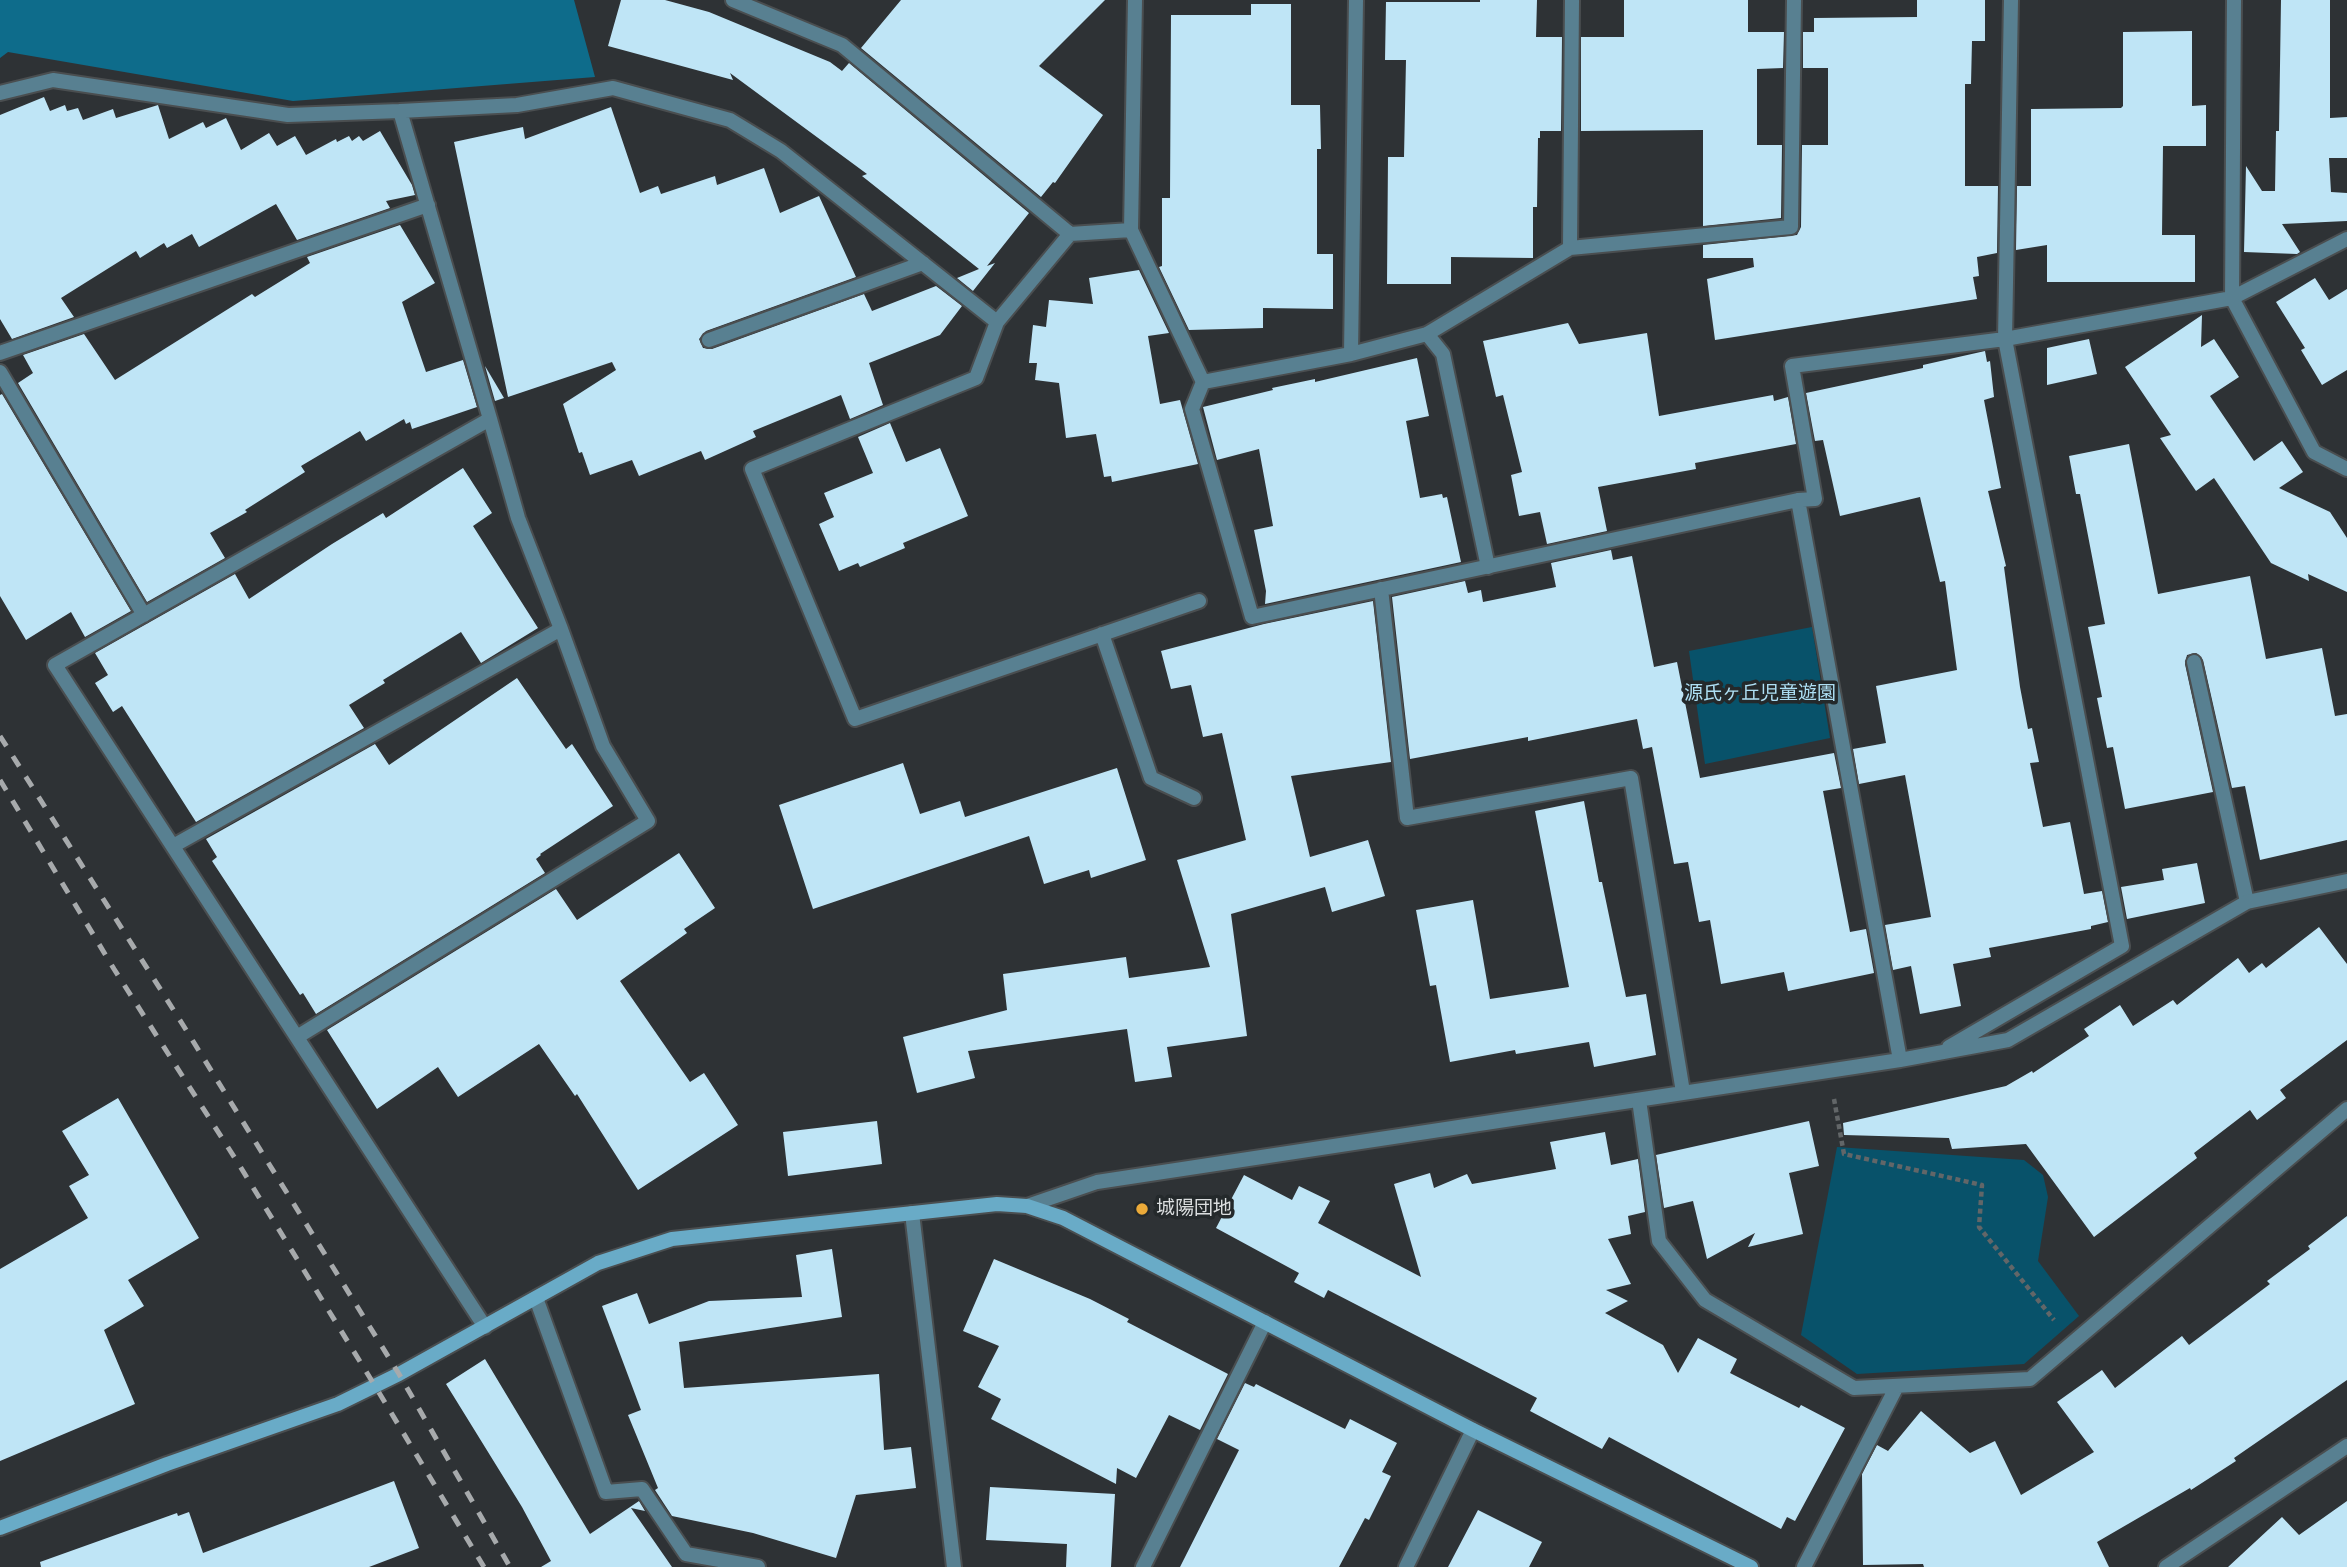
<!DOCTYPE html>
<meta charset="utf-8">
<style>
body{margin:0}
canvas{display:block;background:#2e3235}
</style>
<canvas width="2347" height="1567"></canvas>
<script>
const context = document.querySelector('canvas').getContext('2d');
context.lineJoin = 'round';
function paint(path, color) { context.fillStyle = color; context.fill(path, 'evenodd'); }
const toPath = rows => new Path2D(rows.map(r => 'M' + r).join(''));
function strokePath(path, color, width, dash) { context.strokeStyle = color; context.lineWidth = width; context.lineCap = dash ? 'butt' : 'round'; context.setLineDash(dash || []); context.stroke(path); }
function write(font, color, halo, rows, align = 'center') {
  context.font = font + ' "DejaVu Sans","Noto Sans JP",sans-serif'; context.lineWidth = 7; context.setLineDash([]); context.textBaseline = 'middle'; context.strokeStyle = halo; context.fillStyle = color; for (const [text, x, y, turn = 0] of rows) {
    context.save(); context.translate(x, y); context.rotate((+turn || 0) * Math.PI / 180); context.textAlign = isNaN(turn) ? turn : align; if (halo) context.strokeText(text, 0, 0); context.fillText(text, 0, 0); context.restore();
  }
}
const green = toPath([
 [1812,627,1830,738,1705,764,1689,651],
 [1837,1147,2024,1160,2043,1175,2048,1197,2038,1261,2079,1316,2024,1364,1857,1374,1801,1335]
]);
const forest = toPath([
 [0,0,574,0,595,77,293,101,8,52,0,58]
]);
const building = toPath([
 [621,0,665,0,709,12,830,62,842,71,849,63,1029,213,987,266,995,263,973,291,957,278,979,269,862,176,867,174,730,73,733,80,608,46],
 [901,0,1105,0,1039,66,1103,115,1055,183,1053,182,1041,197,861,48],
 [1480,0,1537,0,1536,37,1562,37,1561,131,1540,131,1540,138,1538,138,1537,207,1533,207,1533,258,1451,257,1451,284,1387,284,1388,157,1404,157,1406,60,1385,60,1386,2,1480,2],
 [1624,0,1748,0,1748,32,1784,32,1783,68,1757,69,1757,145,1782,145,1781,218,1703,226,1703,130,1581,131,1581,37,1624,37],
 [1917,0,1985,0,1985,41,1972,41,1971,84,1965,84,1965,186,1998,186,1997,253,1977,257,1979,276,1973,277,1977,299,1715,340,1707,279,1754,267,1753,258,1703,258,1703,245,1797,235,1801,227,1802,145,1828,145,1828,68,1803,68,1803,32,1814,32,1814,18,1917,17],
 [2281,0,2330,0,2330,118,2347,117,2347,158,2329,158,2331,192,2347,193,2347,221,2282,224,2300,252,2297,254,2244,252,2246,166,2262,191,2275,191,2276,131,2279,131],
 [1251,4,1291,4,1291,105,1320,105,1321,149,1317,149,1317,254,1333,254,1333,309,1263,308,1263,328,1189,330,1159,267,1162,266,1162,198,1170,198,1171,15,1251,15],
 [2192,31,2192,106,2206,105,2206,146,2163,146,2162,235,2195,235,2195,282,2047,282,2047,245,2016,250,2017,186,2031,186,2031,109,2121,108,2123,106,2123,32],
 [44,97,50,111,65,105,67,111,78,108,83,120,113,109,116,118,158,105,169,139,203,122,206,128,226,118,241,150,269,133,277,146,295,136,306,155,336,139,337,142,349,136,352,141,359,136,363,141,380,131,412,185,415,195,386,201,390,208,297,240,276,204,199,247,192,234,167,248,164,243,140,258,136,251,61,298,74,317,12,339,0,319,0,115],
 [611,107,640,193,658,186,661,194,715,176,717,185,764,168,780,213,819,196,856,277,706,331,699,339,703,348,712,349,864,294,872,311,936,286,962,306,940,335,869,363,883,405,850,419,841,395,753,431,756,437,705,460,701,451,639,476,632,460,590,475,582,452,579,453,563,404,616,370,612,362,508,397,454,142,523,127,525,139],
 [400,225,435,283,402,302,426,372,463,360,477,407,412,429,410,422,406,424,404,419,366,441,360,431,301,466,305,472,245,510,247,512,210,533,225,558,147,602,18,383,33,373,23,355,84,334,115,380,252,294,255,297,310,263,307,257],
 [1139,270,1169,333,1148,336,1160,404,1180,400,1198,464,1112,482,1111,476,1104,477,1096,434,1066,438,1059,383,1035,380,1037,363,1029,363,1033,325,1046,327,1049,300,1093,304,1089,278],
 [2315,278,2329,300,2347,289,2347,370,2322,385,2301,350,2305,348,2276,302],
 [2202,315,2201,347,2214,339,2239,377,2210,396,2254,461,2282,441,2303,472,2279,488,2330,512,2347,538,2347,592,2308,574,2309,581,2271,563,2214,478,2196,491,2160,438,2171,435,2125,367],
 [1568,323,1579,344,1647,333,1659,416,1773,395,1774,401,1788,397,1796,444,1695,463,1696,469,1598,487,1607,531,1547,544,1540,512,1519,516,1511,475,1522,472,1503,395,1496,397,1483,341],
 [2089,339,2097,374,2047,385,2047,348],
 [1985,351,1987,362,1990,361,1994,397,1984,400,2001,488,1988,491,2006,566,2004,567,2020,687,2028,729,2032,728,2039,762,2030,763,2043,827,2070,822,2084,894,2102,891,2108,922,2091,926,2091,929,1989,948,1991,957,1953,964,1961,1006,1920,1014,1911,966,1893,970,1885,925,1931,917,1905,775,1859,784,1853,749,1886,743,1876,686,1957,670,1945,581,1940,582,1920,497,1840,516,1823,440,1815,441,1806,393,1923,368,1923,365],
 [1417,358,1429,416,1406,421,1420,498,1442,494,1443,498,1447,497,1461,562,1265,604,1266,591,1254,530,1273,526,1259,449,1217,460,1203,407,1273,390,1272,388,1315,379,1315,382],
 [485,366,504,398,495,401],
 [2,394,131,611,85,637,71,612,26,640,0,596,0,395],
 [890,423,906,462,940,448,968,516,903,543,905,548,860,567,858,563,839,571,819,524,834,517,824,493,873,473,858,437],
 [2129,444,2158,594,2250,576,2266,659,2322,648,2335,716,2347,714,2347,840,2260,860,2245,786,2232,788,2203,660,2196,653,2187,655,2185,664,2213,792,2125,809,2113,747,2107,748,2097,698,2102,697,2088,627,2105,624,2080,494,2076,494,2069,456],
 [463,468,492,513,473,526,538,628,481,663,461,632,383,680,385,683,349,705,364,728,196,822,122,706,113,712,95,683,108,675,95,653,235,574,249,599,332,544,383,513,386,518],
 [1611,550,1613,560,1632,556,1654,667,1677,662,1700,778,1834,753,1841,788,1823,791,1850,932,1866,929,1874,973,1788,991,1784,972,1721,984,1710,920,1699,922,1688,862,1674,864,1652,747,1643,749,1637,719,1528,741,1528,737,1410,759,1392,597,1465,581,1468,593,1481,590,1483,602,1556,587,1551,563],
 [1373,601,1391,762,1291,776,1310,857,1368,840,1385,896,1332,912,1325,887,1231,914,1247,1036,1167,1047,1172,1077,1135,1082,1127,1029,968,1051,975,1078,917,1093,903,1037,1007,1010,1003,974,1126,957,1129,978,1210,967,1177,860,1246,840,1222,733,1203,737,1191,685,1171,689,1161,651,1264,624],
 [517,678,566,749,572,744,613,806,540,854,541,855,536,859,545,873,316,1014,303,993,300,995,212,861,217,857,206,839,375,744,389,765],
 [903,763,920,814,960,801,965,817,1117,768,1146,860,1091,878,1089,870,1044,884,1029,836,813,909,779,805],
 [1584,801,1599,882,1602,882,1626,997,1646,994,1656,1055,1594,1067,1589,1042,1516,1054,1515,1050,1450,1062,1436,985,1430,986,1416,910,1473,900,1490,999,1569,987,1535,811],
 [679,853,715,908,684,929,687,933,620,981,690,1082,704,1073,738,1125,638,1190,577,1094,575,1096,539,1044,458,1097,438,1067,377,1109,327,1030,556,889,577,920],
 [2197,863,2205,903,2127,919,2121,887,2164,880,2162,869],
 [2319,927,2347,964,2347,1040,2280,1090,2286,1098,2257,1120,2250,1110,2194,1153,2197,1158,2094,1237,2026,1144,1952,1149,1949,1138,1844,1135,1843,1123,2006,1086,2032,1071,2033,1073,2089,1036,2084,1029,2120,1005,2133,1026,2173,1000,2177,1005,2238,958,2249,973,2262,963,2266,968],
 [118,1098,199,1238,128,1280,144,1306,104,1330,135,1404,0,1461,0,1269,88,1218,69,1186,89,1175,62,1131],
 [877,1121,882,1164,788,1176,783,1132],
 [1809,1121,1819,1166,1789,1173,1803,1234,1748,1247,1755,1233,1707,1259,1693,1201,1664,1208,1656,1155],
 [1605,1132,1611,1165,1638,1159,1645,1212,1628,1216,1631,1234,1608,1239,1631,1284,1606,1290,1628,1301,1605,1313,1663,1345,1678,1373,1698,1338,1737,1359,1730,1373,1799,1408,1801,1405,1845,1428,1795,1521,1787,1517,1781,1529,1609,1437,1602,1449,1530,1411,1537,1398,1328,1290,1324,1298,1294,1282,1299,1273,1216,1228,1244,1175,1292,1200,1299,1186,1330,1201,1318,1223,1421,1277,1394,1184,1430,1173,1434,1188,1467,1174,1472,1184,1556,1169,1550,1142],
 [2347,1216,2347,1380,2234,1458,2236,1461,2191,1490,2190,1488,2097,1542,2109,1567,1924,1567,1923,1564,1863,1565,1862,1474,1877,1445,1888,1451,1921,1411,1970,1453,1995,1441,2021,1495,2094,1452,2057,1402,2102,1370,2115,1388,2182,1336,2189,1345,2270,1284,2267,1281,2310,1249,2308,1246],
 [832,1249,842,1317,679,1342,684,1388,879,1374,884,1450,911,1447,916,1488,856,1495,836,1558,753,1533,672,1516,655,1490,658,1488,628,1415,641,1410,602,1306,637,1293,649,1324,709,1301,802,1297,796,1255],
 [994,1259,1090,1299,1129,1319,1127,1322,1228,1374,1200,1430,1169,1415,1136,1478,1117,1468,1116,1484,991,1419,1001,1399,978,1387,999,1346,963,1331],
 [485,1359,590,1534,639,1501,645,1511,631,1508,672,1567,541,1567,551,1561,522,1507,446,1384],
 [1245,1383,1254,1387,1256,1384,1345,1429,1350,1419,1397,1443,1382,1472,1391,1476,1369,1520,1365,1518,1339,1567,1180,1567,1239,1450,1217,1439],
 [394,1481,419,1548,369,1567,41,1567,40,1562,177,1513,178,1516,189,1512,203,1553],
 [990,1487,1115,1494,1111,1567,1066,1567,1067,1544,986,1540],
 [2347,1501,2347,1567,2228,1567,2282,1517,2299,1535],
 [1478,1510,1542,1542,1529,1567,1448,1567]
]);
const path = toPath([
 [1834,1099,1844,1154,1982,1185,1979,1227,2054,1320]
]);
const lane = toPath([
 [1427,334,1443,354,1488,567],
 [2194,662,2247,902]
]);
const street = toPath([
 [733,0,842,45,1070,234],
 [1135,0,1131,230,1203,382,1351,354,1427,334,1570,248,1791,227,1794,0],
 [2234,0,2232,298,2314,452,2347,469],
 [0,93,53,80,288,115,400,111],
 [1570,248,1572,0],
 [997,322,976,378,752,469,855,719,1199,601],
 [709,340,923,263],
 [0,353,428,205],
 [1351,354,1356,0],
 [0,372,144,615],
 [1203,382,1192,409,1252,617,1798,500],
 [490,419,400,111,517,105,613,88,730,120,781,151,997,322,1070,234,1131,230],
 [1381,589,1407,818,1631,778,1683,1092],
 [1102,634,1151,778,1194,798],
 [173,846,561,629],
 [297,1037,648,821,603,746,561,629,518,518,490,419,55,665,485,1327],
 [1949,1047,2122,946,2005,339,2011,0],
 [1900,1060,1798,500,1815,499,1792,366,2005,339,2232,298,2347,239],
 [1639,1100,1659,1241,1705,1300,1854,1388,2030,1379,2347,1109],
 [1027,1206,1097,1182,1900,1060,2008,1040,2247,902,2347,881],
 [912,1213,954,1567],
 [536,1298,606,1492,642,1489,686,1554,758,1567],
 [1143,1567,1265,1322],
 [1406,1567,1473,1430],
 [1804,1567,1897,1386],
 [2166,1567,2347,1446]
]);
const secondary = toPath([
 [0,1528,167,1464,338,1404,399,1374,598,1263,672,1239,997,1204,1027,1206,1063,1218,1473,1430,1751,1567]
]);
const rail = toPath([
 [0,736,183,1025,399,1374,510,1567],
 [0,780,114,969,238,1163,375,1386,484,1567]
]);
const markers = [
 [1142,1209,7,"#ebaa39"]
];
const parkNames = [
 ["源氏ヶ丘児童遊園",1760,694]
];
const poiNames = [
 ["城陽団地",1156,1209]
];
paint(green, '#08526a');
paint(forest, '#0e6c8b');
paint(building, '#bfe5f6');
strokePath(lane, '#4a4e50', 18);
strokePath(street, '#4a4e50', 18);
strokePath(secondary, '#4a4e50', 18);
strokePath(path, '#626668', 4.5, [5, 3.5]);
strokePath(lane, '#588091', 14);
strokePath(street, '#588091', 14);
strokePath(secondary, '#69abc7', 14);
strokePath(rail, '#a7aaac', 5, [12, 12]);
for (const [x, y, r, color] of markers) { const dot = new Path2D(); dot.arc(x, y, r, 0, 2 * Math.PI); context.fillStyle = color; context.fill(dot); strokePath(dot, '#24292b', 2.5); }
write('19px', '#aedff4', '#24292b', parkNames);
write('19px', '#dbdedf', '#24292b', poiNames, 'left');
</script>
